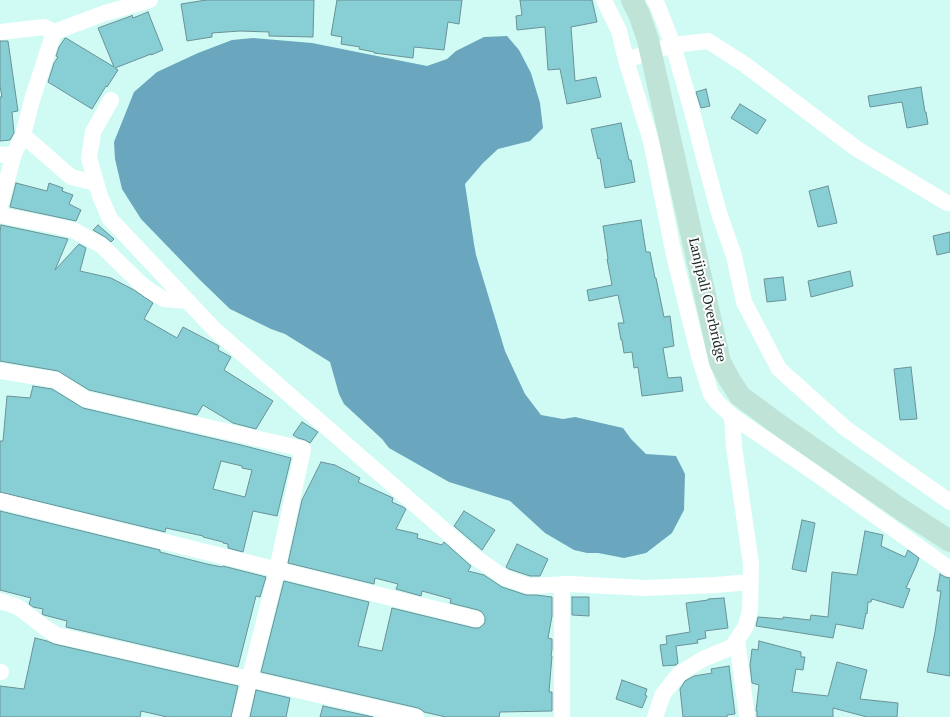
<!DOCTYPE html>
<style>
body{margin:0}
canvas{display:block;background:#d0fbf4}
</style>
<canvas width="950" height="717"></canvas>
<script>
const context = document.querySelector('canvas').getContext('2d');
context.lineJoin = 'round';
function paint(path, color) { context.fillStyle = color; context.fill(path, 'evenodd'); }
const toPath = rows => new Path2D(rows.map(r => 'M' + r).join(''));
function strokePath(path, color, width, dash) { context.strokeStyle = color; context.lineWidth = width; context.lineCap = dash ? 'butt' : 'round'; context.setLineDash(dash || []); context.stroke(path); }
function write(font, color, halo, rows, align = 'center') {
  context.font = font + ' "PT Serif",serif'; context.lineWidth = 4; context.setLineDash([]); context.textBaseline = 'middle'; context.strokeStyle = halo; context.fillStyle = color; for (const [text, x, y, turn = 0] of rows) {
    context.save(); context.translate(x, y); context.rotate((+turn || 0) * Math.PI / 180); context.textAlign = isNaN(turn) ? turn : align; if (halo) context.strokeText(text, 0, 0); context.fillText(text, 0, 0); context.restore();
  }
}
const water = toPath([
 [507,36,519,50,531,73,540,103,543,128,530,141,498,149,483,163,465,184,474,244,476,255,505,351,525,394,541,415,563,419,575,417,623,428,631,439,646,454,676,456,685,474,684,510,672,533,646,553,624,558,598,553,587,553,574,550,545,533,510,501,449,482,389,448,382,439,344,404,339,394,330,362,285,334,271,329,230,309,200,280,141,219,122,189,115,159,114,142,134,92,157,72,185,59,198,53,232,40,253,38,312,43,427,66,447,59,456,51,484,37]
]);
const building = toPath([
 [206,0,314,0,313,37,269,36,269,32,240,31,212,33,212,37,187,41,181,4,206,0],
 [337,0,462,0,459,24,448,22,444,50,414,47,413,58,374,53,374,52,359,49,360,47,341,44,342,37,331,35,337,0],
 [520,0,592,0,597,22,571,27,575,81,596,77,601,97,567,104,560,69,548,70,545,27,517,30,516,16,522,15,520,0],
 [148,12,163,50,151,55,151,54,115,68,118,70,107,87,106,86,92,109,48,82,54,63,58,57,56,56,59,47,65,38,66,38,114,67,98,28,131,16,132,15,133,18,148,12],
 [0,41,8,41,18,111,12,112,14,133,10,140,0,141,0,97,2,97,0,86,0,41],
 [921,87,925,112,926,112,928,124,907,128,902,102,870,107,868,96,921,87],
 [706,89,710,106,701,108,696,92,706,89],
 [740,104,766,120,757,134,731,118,740,104],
 [621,123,629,160,631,160,635,182,605,188,600,158,598,159,591,129,621,123],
 [16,183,47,191,49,183,63,188,62,191,73,195,69,204,81,210,76,221,10,207,16,183],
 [828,186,837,223,818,227,809,191,828,186],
 [641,220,646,252,650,252,655,278,656,278,664,317,670,316,674,346,663,348,668,378,681,377,683,391,642,396,638,367,634,368,632,352,624,353,622,340,621,340,618,323,624,323,618,295,589,301,587,290,612,285,607,259,608,259,603,226,641,220],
 [1,225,68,239,55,270,79,244,86,248,80,271,111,278,134,290,153,303,144,319,177,338,183,327,219,346,218,350,231,357,224,370,273,401,256,429,233,423,203,405,197,415,89,390,58,371,0,361,0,232,1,225],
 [98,225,114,239,111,242,105,237,93,230,98,225],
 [950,232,950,252,937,255,933,236,950,232],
 [850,271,853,286,811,297,808,281,850,271],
 [783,277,786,300,767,302,764,279,783,277],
 [911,367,917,419,900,420,894,369,911,367],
 [33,386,52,389,83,408,241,445,291,458,277,516,253,511,243,552,228,548,228,544,223,543,223,542,203,537,203,536,166,528,165,532,0,492,0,441,3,441,7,396,30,398,33,386],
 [221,461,242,466,242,468,252,470,245,497,213,489,221,461],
 [302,422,318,432,310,443,305,440,298,438,293,435,302,422],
 [321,462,335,465,360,478,358,482,393,498,392,502,403,507,406,509,396,529,418,534,417,538,442,545,444,542,471,566,468,571,484,575,502,587,526,595,536,595,552,597,552,616,548,638,552,639,552,649,551,656,552,656,549,692,552,692,552,711,500,712,499,717,446,717,424,712,422,710,418,708,261,672,284,581,369,602,358,646,382,651,392,608,474,628,479,628,483,625,485,622,485,617,482,612,478,610,450,603,451,599,422,591,421,596,396,589,398,584,375,578,374,584,288,563,302,500,321,462],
 [0,511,160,550,160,552,207,564,222,567,223,566,266,577,260,597,256,596,238,667,66,627,67,621,44,615,42,614,43,609,33,607,29,604,31,598,0,590,0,511],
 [464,511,495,530,482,550,454,526,464,511],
 [802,520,815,523,806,572,792,569,802,520],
 [865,531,883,535,881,546,905,557,908,550,919,558,916,566,906,588,910,589,903,608,872,599,871,602,868,602,867,614,866,613,863,629,836,624,833,638,756,626,758,617,783,619,783,617,810,620,811,615,828,617,832,572,857,575,865,531],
 [517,544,548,559,540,576,530,576,509,569,506,567,517,544],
 [940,574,945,577,950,578,950,676,927,672,935,632,941,591,937,591,940,574],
 [572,597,589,597,589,616,572,615,572,597],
 [724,598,728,628,705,631,706,638,697,640,698,643,676,646,678,663,676,665,663,666,660,645,667,644,666,636,690,632,686,603,708,600,708,599,724,598],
 [35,638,47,641,54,644,238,686,231,717,167,717,141,711,140,717,0,717,0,686,24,689,35,638],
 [759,641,801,652,801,657,805,657,803,670,796,669,792,692,828,696,837,662,867,670,860,699,898,703,897,717,867,717,833,708,833,717,757,717,757,711,756,711,759,685,752,683,750,665,752,649,758,650,759,641],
 [729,666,735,714,727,715,727,717,683,717,680,689,685,681,694,676,712,673,711,669,729,666],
 [622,680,647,689,645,695,647,696,642,708,616,699,622,680],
 [256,690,290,698,286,717,250,717,256,690],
 [323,706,373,717,320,717,323,706]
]);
const minor = toPath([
 [604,0,619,31,626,60,651,141,674,255,699,356,711,394,718,403,732,416,815,473,950,569],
 [654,0,657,4,673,45,692,111,703,154,719,213,734,256,744,302,779,369,845,428,950,502],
 [0,32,44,27,54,32,105,13,150,0],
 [626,60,673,45,708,41,744,64,857,149,947,203,950,203],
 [111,100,93,132,89,158,100,196,110,219,214,329,475,557,505,578,529,586,570,584,645,588,716,585,750,582],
 [23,135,71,177,96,183],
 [0,155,14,154],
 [0,206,14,154,23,135,32,100,54,32],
 [0,215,51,225,73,230,101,245,140,283,149,290,164,299,188,301],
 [0,371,56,380,85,399,303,449,277,570,240,717],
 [0,501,476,619],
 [562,584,562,717],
 [0,601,18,607,44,627,56,635,416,717],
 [737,640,747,717],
 [0,672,1,672],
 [655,717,663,694,679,674,703,659,732,647,746,626,750,610,751,564,734,447,732,416]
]);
const secondary = toPath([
 [632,0,639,14,648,40,720,362,729,379,740,396,778,424,905,512,950,541]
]);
const streetNames = [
 ["Lanjipali Overbridge",707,300,77]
];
paint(water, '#6aa6bd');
paint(building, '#88ced5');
strokePath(building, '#6a9296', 1);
strokePath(minor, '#fff', 16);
strokePath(secondary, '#c0e3d7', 22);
write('14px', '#172724', '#fdfdfd', streetNames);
</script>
